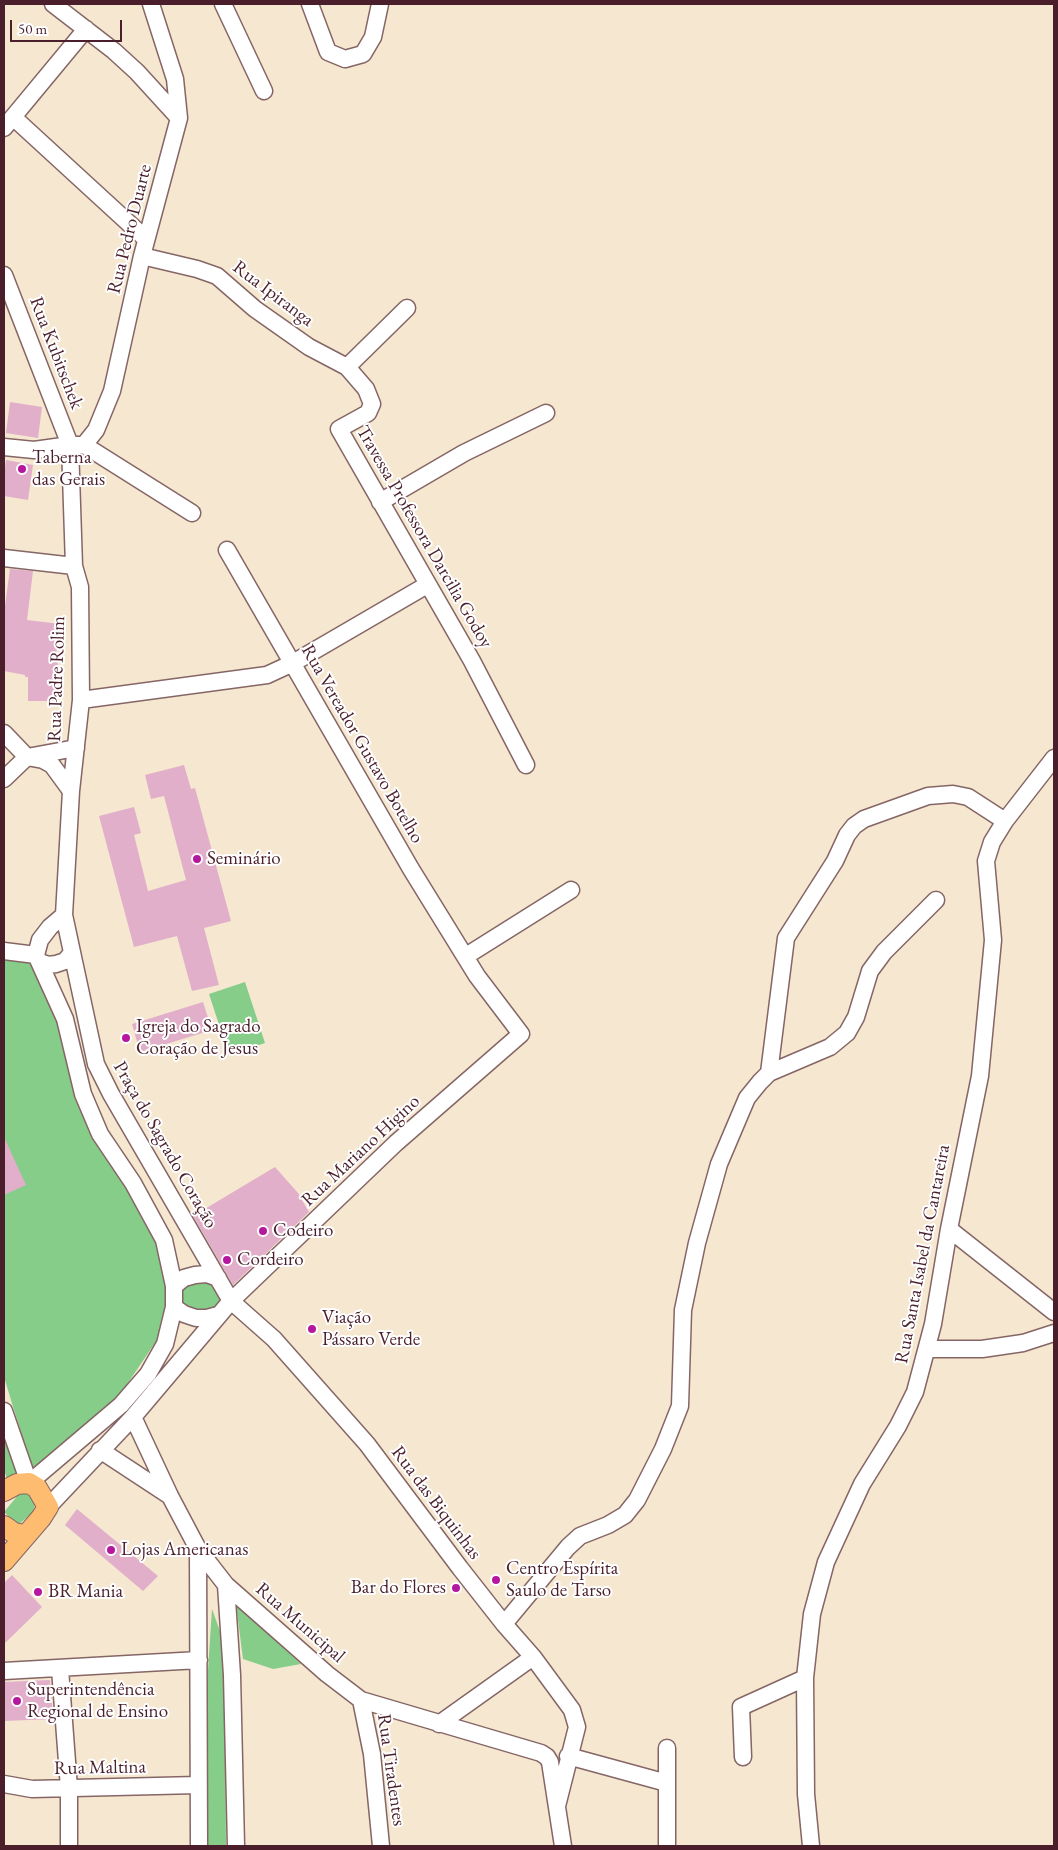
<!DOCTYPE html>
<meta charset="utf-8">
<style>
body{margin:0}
#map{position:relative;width:1058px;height:1850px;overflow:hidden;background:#f5e7d0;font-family:"EB Garamond",serif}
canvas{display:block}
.frame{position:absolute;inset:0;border:5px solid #4a1f2b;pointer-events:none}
.scale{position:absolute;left:10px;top:20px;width:112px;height:22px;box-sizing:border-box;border:2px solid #4a1f2b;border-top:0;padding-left:6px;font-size:15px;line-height:18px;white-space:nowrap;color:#4a1f2b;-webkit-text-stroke:4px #fff;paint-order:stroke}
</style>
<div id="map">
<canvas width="1058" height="1850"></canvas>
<div class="frame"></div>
<div class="scale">50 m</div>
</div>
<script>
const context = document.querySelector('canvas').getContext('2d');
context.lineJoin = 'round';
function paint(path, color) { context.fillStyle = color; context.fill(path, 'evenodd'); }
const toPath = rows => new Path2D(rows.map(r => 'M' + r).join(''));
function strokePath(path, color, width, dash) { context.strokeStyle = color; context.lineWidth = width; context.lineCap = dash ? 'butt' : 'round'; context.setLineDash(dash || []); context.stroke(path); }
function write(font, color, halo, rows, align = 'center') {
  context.font = font + ' "EB Garamond",serif'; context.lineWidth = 4; context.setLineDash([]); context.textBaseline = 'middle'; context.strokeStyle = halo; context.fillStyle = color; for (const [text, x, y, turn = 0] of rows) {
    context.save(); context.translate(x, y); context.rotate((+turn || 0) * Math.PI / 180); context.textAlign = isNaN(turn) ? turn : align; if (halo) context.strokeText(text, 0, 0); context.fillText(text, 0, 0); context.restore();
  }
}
const green = toPath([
 [4,958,33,963,56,1009,74,1087,158,1240,170,1297,159,1337,117,1399,33,1472,4,1377],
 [245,982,265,1043,229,1055,209,994],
 [215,1281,227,1301,206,1316,178,1305,178,1288,185,1283],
 [4,1424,21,1477,7,1480,4,1469],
 [30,1491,36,1503,32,1513,18,1525,4,1512,19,1494],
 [236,1604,301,1664,273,1669,243,1659],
 [212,1609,221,1634,225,1689,226,1846,205,1846,204,1732]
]);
const building = toPath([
 [10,402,42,407,38,438,6,433],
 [6,460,33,465,28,500,4,496,4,477],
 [10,569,33,571,27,620,60,624,56,655,58,656,57,678,54,678,54,701,28,701,28,677,25,677,25,675,4,671,4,613],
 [184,765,191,789,195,788,231,921,204,928,219,985,192,991,177,936,134,947,99,816,134,807,141,833,134,835,148,891,186,880,164,796,151,799,145,775],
 [203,1002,212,1030,140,1052,132,1024],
 [4,1137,26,1185,4,1195],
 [275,1167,298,1193,309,1212,233,1285,193,1216],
 [77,1509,158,1576,143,1591,65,1525],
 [12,1575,42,1607,4,1644,4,1583],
 [50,1680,53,1719,4,1721,4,1682]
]);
const minor = toPath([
 [53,4,114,51,137,72,179,118],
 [223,4,264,91],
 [310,4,328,52,345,59,363,54,373,37,380,4],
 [13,117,146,239],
 [4,128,86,29],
 [142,256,197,269,217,276,255,309,309,347,347,367],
 [4,275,70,445,74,566,80,587,81,700,71,791,64,915,96,1064,111,1094,231,1301,274,1339,367,1444,460,1568,504,1624,533,1657,572,1710,577,1727,557,1806],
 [407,308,347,367,366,389,372,404,368,413,339,429,472,661,526,765],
 [84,445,192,513],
 [4,447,34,450,70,445,84,445,96,430,112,391,142,256,179,118,175,79,151,4],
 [380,502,464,453,546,413],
 [4,558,74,566],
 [81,700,267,675,293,663,427,585],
 [4,733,27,757,43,760,52,765,71,791],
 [4,779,27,757,76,748],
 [4,951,36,955],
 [466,956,571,890],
 [40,962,48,965,56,964,65,961,71,954],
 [769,1073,786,938,835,861,847,835,854,826,864,819,928,796,953,794,968,797,1005,821],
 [949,1229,1054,1312],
 [174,1286,184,1278,195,1275,207,1274,218,1278],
 [174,1307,184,1314,196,1318,207,1318,218,1315],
 [927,1349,982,1349,1023,1343,1054,1333],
 [4,1411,29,1483,121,1405,148,1374,165,1344,174,1307,174,1286,164,1240,133,1183,100,1134,83,1094,65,1019,36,955,40,940,50,927,64,915],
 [133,1417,170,1496,198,1549,199,1846],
 [100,1450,170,1496],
 [48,1507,133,1417,231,1301,396,1143,521,1034,477,976,411,869,227,550],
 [198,1549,226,1585,327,1674,361,1700,541,1753,547,1757,550,1762,563,1846],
 [226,1585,232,1675,236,1846],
 [504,1624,568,1547,580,1536,608,1525,625,1515,637,1500,663,1449,680,1406,683,1310,697,1243,719,1164,747,1098,760,1082,769,1073,830,1047,847,1033,856,1017,870,971,884,952,936,900],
 [60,1669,69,1788,69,1846],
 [4,1671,199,1660],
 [361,1700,372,1754,381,1846],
 [439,1724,533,1657],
 [667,1748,667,1846],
 [568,1756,667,1783],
 [743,1757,741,1707,805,1678],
 [4,1784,32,1789,198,1785],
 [811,1846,806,1794,805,1678,812,1614,826,1562,862,1484,898,1426,915,1392,933,1324,949,1229,980,1076,993,940,986,861,992,842,1005,821,1054,758]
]);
const major = toPath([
 [4,1491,17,1484,29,1483,37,1488,48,1507,41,1518,4,1561],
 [4,1526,14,1533,25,1535]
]);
const markers = [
 [22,469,5,"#b5179e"],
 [197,859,5,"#b5179e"],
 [126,1038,5,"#b5179e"],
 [263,1231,5,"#b5179e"],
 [227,1260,5,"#b5179e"],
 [312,1329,5,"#b5179e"],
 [111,1550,5,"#b5179e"],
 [496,1580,5,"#b5179e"],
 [456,1588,5,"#b5179e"],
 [38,1592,5,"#b5179e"],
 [17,1701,5,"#b5179e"]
];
const streetNames = [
 ["Rua Pedro Duarte",130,229,-76],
 ["Rua Ipiranga",273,294,37],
 ["Rua Kubitschek",56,353,69],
 ["Travessa Professora Darcilia Godoy",424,537,60],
 ["Rua Padre Rolim",57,679,-88],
 ["Rua Vereador Gustavo Botelho",362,744,60],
 ["Praça do Sagrado Coração",165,1145,60],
 ["Rua Mariano Higino",361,1151,-43],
 ["Rua Santa Isabel da Cantareira",923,1254,-79],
 ["Rua das Biquinhas",436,1503,53],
 ["Rua Municipal",300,1623,41],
 ["Rua Maltina",100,1768,-1],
 ["Rua Tiradentes",391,1770,82]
];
const poiNames = [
 ["Taberna",32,458],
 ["das Gerais",32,480],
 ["Seminário",207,859],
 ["Igreja do Sagrado",136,1027],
 ["Coração de Jesus",136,1049],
 ["Codeiro",273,1231],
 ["Cordeiro",237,1260],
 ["Viação",322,1318],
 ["Pássaro Verde",322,1340],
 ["Lojas Americanas",121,1550],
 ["Centro Espírita",506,1569],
 ["Saulo de Tarso",506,1591],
 ["Bar do Flores",446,1588,"right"],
 ["BR Mania",48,1592],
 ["Superintendência",27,1690],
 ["Regional de Ensino",27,1712]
];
paint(green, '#85cd88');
paint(building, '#e1afc9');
strokePath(minor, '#866565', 19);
strokePath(major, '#866565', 22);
strokePath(minor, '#fff', 16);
strokePath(major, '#fdbc6f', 20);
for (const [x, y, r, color] of markers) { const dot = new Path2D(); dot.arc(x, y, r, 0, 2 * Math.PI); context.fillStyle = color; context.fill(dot); strokePath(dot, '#fff', 2); }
write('19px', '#4a1f2b', '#fff', streetNames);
write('19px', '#4a1f2b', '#fff', poiNames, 'left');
</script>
